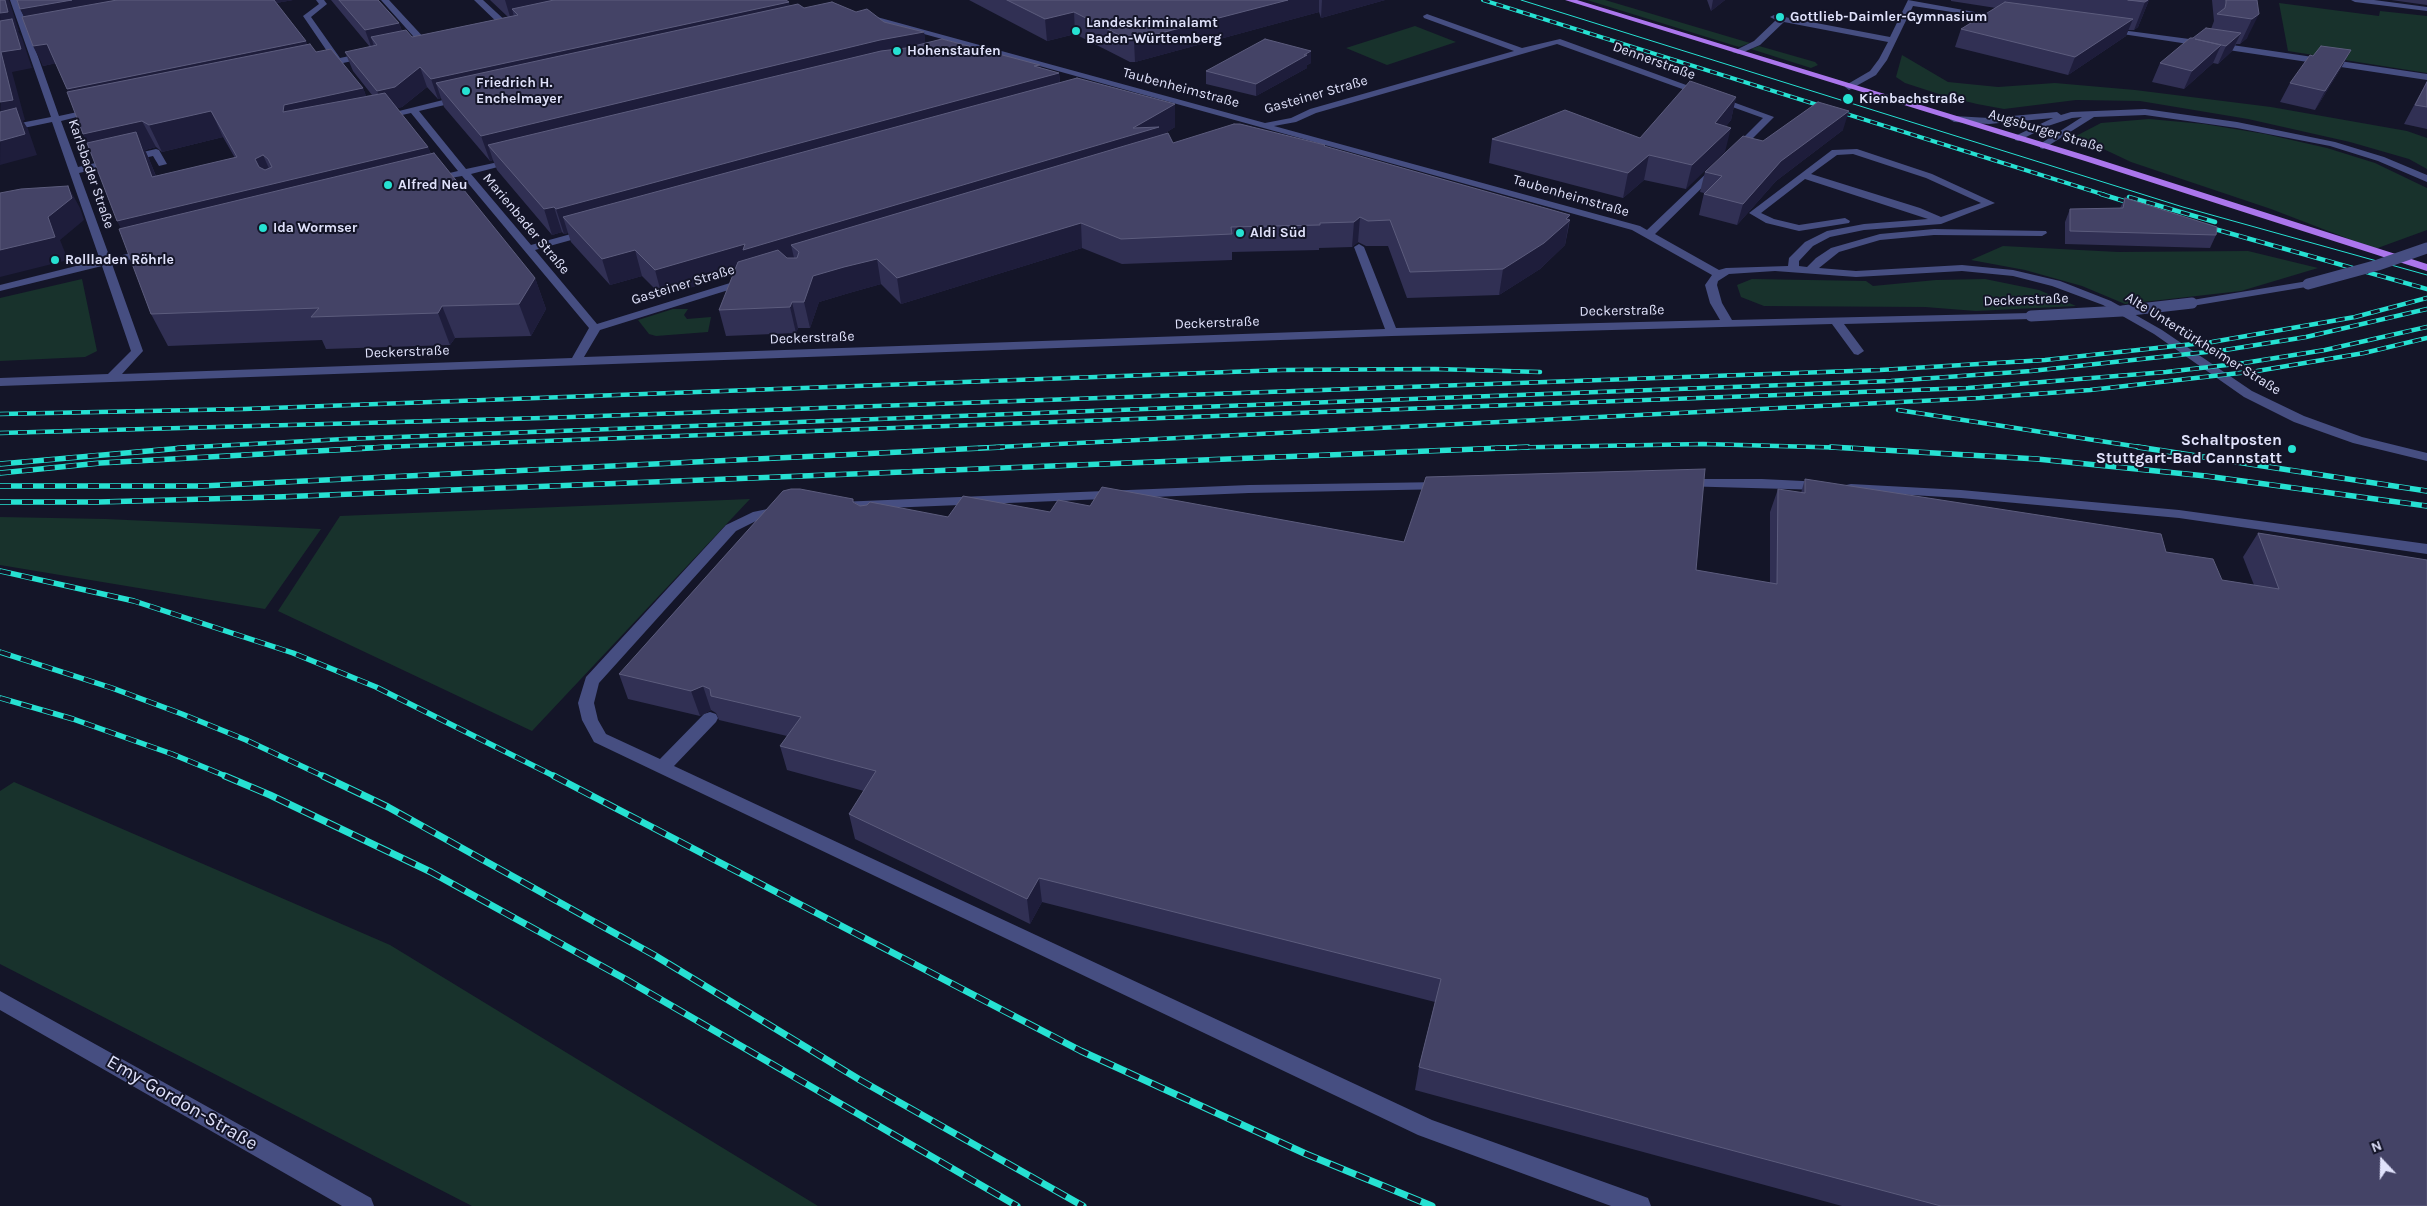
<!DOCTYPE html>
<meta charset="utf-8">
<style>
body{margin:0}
#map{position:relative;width:2427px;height:1206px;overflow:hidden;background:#141528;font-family:Karla,sans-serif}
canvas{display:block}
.north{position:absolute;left:2357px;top:1136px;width:50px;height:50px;-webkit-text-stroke:4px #141528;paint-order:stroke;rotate:339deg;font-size:14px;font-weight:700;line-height:20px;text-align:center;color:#e0e2fb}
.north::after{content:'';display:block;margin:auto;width:18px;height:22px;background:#e0e2fb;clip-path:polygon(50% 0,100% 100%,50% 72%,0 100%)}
</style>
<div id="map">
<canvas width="2427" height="1206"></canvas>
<div class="north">N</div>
</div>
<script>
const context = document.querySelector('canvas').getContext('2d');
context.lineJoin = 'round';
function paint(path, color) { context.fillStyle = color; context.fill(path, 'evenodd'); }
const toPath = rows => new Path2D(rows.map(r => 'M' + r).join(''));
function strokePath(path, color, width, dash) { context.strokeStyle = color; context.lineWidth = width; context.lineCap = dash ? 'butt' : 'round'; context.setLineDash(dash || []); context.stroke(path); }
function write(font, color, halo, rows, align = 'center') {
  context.font = font + ' Karla,sans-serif'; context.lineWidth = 4; context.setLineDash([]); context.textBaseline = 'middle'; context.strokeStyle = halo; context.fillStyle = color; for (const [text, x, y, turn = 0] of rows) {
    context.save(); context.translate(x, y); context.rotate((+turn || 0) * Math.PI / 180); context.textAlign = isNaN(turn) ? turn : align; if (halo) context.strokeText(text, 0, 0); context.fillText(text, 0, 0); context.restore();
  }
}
const green = toPath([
 [1587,0,1605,0,1750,43,1739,47],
 [2279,3,2379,16,2380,11,2427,16,2427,73,2288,51],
 [1415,26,1456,42,1387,65,1346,48],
 [1759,46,1815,62,1818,65,1811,68,1751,49],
 [1902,55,1948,82,1998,87,2055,83,2135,90,2271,107,2407,131,2427,138,2427,169,2409,159,2350,142,2248,119,2140,101,2076,100,2004,109,1977,104,1948,97,1905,83,1896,77],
 [2149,119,2204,124,2265,134,2327,148,2375,163,2427,188,2427,230,2375,249,2271,209,2131,162,2076,136,2101,123],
 [2003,246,2118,252,2248,251,2318,268,2241,291,2125,304,2082,286,2025,270,1971,260],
 [82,279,97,351,85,357,0,361,0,298],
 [1752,279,1866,281,1873,286,1936,280,1985,279,2039,290,2076,306,1976,311,1925,307,1764,306,1741,297,1737,285],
 [673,309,688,309,684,315,687,319,711,317,708,332,656,336,649,334,638,320],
 [750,499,532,731,278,611,340,516],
 [0,517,106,519,321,529,265,609,0,565],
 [14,782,390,945,818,1206,472,1206,0,964,0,791]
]);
const minor = toPath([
 [10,0,18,0,59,116,96,108,101,111,61,121,78,167,156,149,159,150,167,164,159,166,153,156,79,173,110,258,148,249,153,252,152,254,112,264,143,351,122,374,572,358,589,328,462,176,428,182,428,178,458,171,411,113,380,120,375,117,463,95,467,98,466,100,419,111,466,169,517,158,517,162,471,174,531,245,589,229,593,230,593,234,535,250,597,324,743,279,747,278,753,281,751,283,600,330,584,357,1385,329,1354,247,1359,244,1364,247,1396,328,1720,320,1710,303,1705,285,1712,275,1632,230,859,16,866,14,1265,123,1291,118,1310,109,1514,51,1424,18,1423,16,1427,14,1522,48,1560,39,1774,117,1738,153,1732,153,1732,149,1763,118,1557,44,1316,113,1296,122,1274,126,1640,226,1647,230,1713,167,1719,167,1719,171,1655,234,1719,270,1726,268,1788,266,1789,258,1805,242,1827,231,1864,224,1928,219,1805,179,1761,213,1774,219,1799,225,1845,218,1850,221,1849,223,1799,231,1766,223,1749,213,1832,150,1857,149,1932,174,1995,203,1941,224,1864,230,1830,237,1813,246,1799,261,1799,266,1807,267,1816,258,1831,248,1880,234,1934,229,2046,231,2047,233,2042,236,1934,235,1880,240,1839,252,1819,268,1856,271,1962,265,2013,270,2060,281,2111,301,2162,330,2252,391,2304,416,2362,437,2427,453,2427,461,2353,443,2294,422,2244,397,2154,334,2103,305,2052,286,2013,276,1962,271,1856,277,1775,271,1729,274,1718,281,1717,285,1722,303,1732,320,2031,313,2037,316,2031,319,1844,324,1864,351,1858,355,1854,354,1832,324,1392,336,0,386,0,378,108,374,131,351,102,266,0,291,0,285,100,260,52,122,0,133,0,127,51,117,10,0],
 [1853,154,1926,178,1981,203,1941,217,1920,208,1811,174,1837,155,1853,154],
 [316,0,324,0,327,4,311,17,340,58,368,52,372,55,371,57,343,63,345,66,341,69,336,64,317,67,317,63,333,60,303,16,319,4,316,0],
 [381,0,389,0,427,41,427,45,421,45,381,0],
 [474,0,483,0,509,24,509,28,503,28,474,0],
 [1908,0,2008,18,2004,20,1913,6,1887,60,1876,75,1849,90,1845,87,1846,85,1870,71,1879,59,1888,42,1784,22,1760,45,1739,54,1732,52,1754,41,1776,20,1770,17,1774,15,1890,37,1908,0],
 [2351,0,2374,0,2427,7,2427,11,2355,2,2351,0],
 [2106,28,2212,42,2427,74,2427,80,2109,32,2105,30,2106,28],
 [2145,109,2237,122,2335,142,2384,157,2427,175,2427,182,2378,161,2330,146,2237,128,2145,115,2094,117,2043,149,2040,148,2040,144,2082,117,2072,118,2048,126,2018,141,2015,140,2015,136,2053,118,1989,124,1954,122,1949,119,1954,116,1989,118,2057,112,2061,115,2071,112,2145,109],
 [2308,281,2312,282,2312,286,2192,306,2186,303,2192,300,2308,281],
 [1684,479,1762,479,1823,482,1830,486,1823,490,1679,486,1677,483,1684,479],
 [1443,482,1448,483,1450,486,1448,489,1249,493,839,510,832,506,839,502,1249,485,1443,482],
 [1851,484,1961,490,2179,510,2427,544,2427,554,2179,518,1961,498,1846,491,1844,488,1846,485,1851,484],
 [782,506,789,510,787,513,762,518,736,531,599,683,594,703,598,720,606,734,660,759,704,714,710,712,716,714,718,718,716,722,674,766,1432,1120,1640,1195,1648,1198,1651,1206,1611,1206,1418,1135,594,742,582,720,578,703,586,677,726,525,753,512,782,506],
 [0,991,371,1198,374,1206,342,1206,0,1010,0,991]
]);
const major = toPath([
 [1565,0,1577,0,2091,157,2427,264,2427,271,2085,161,1565,0]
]);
const tram = toPath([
 [1521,0,2183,207,2427,275]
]);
const railFar3 = toPath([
 [1483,0,2105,195]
]);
const railFar2 = toPath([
 [2101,194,2137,205],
 [2129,197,2215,222],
 [2204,226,2427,289],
 [1898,410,2146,448],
 [0,414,245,409,1282,370,1435,369,1540,372],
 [0,433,543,418,1880,370,2045,360,2212,342,2355,317,2427,298],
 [177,448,345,439,1891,381,2031,371,2225,350,2306,337,2427,309],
 [356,448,1968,388,2166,372,2244,363,2325,350,2427,327],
 [978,448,1980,398,2090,390,2257,371,2364,353,2427,338],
 [1491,448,1703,444,1852,448]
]);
const railFar1 = toPath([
 [1831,447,2037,459,2206,476,2427,506],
 [2138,447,2427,491],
 [0,464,194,447],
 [0,473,100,463,389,447],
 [0,486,202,486,1003,447],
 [0,502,99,502,277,497,1528,447],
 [0,571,134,601,293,653,376,687,556,777],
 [0,652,112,688,182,714,246,740,325,777],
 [0,698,73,719,172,754,228,777]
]);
const rail = toPath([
 [225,776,270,795,431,872,627,980,1017,1206],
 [323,776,388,807,654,955,860,1080,1083,1206],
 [554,776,1081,1051,1306,1154,1432,1206]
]);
const minorBridge = toPath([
 [2308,284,2378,265,2427,248],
 [2031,316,2122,311,2192,303]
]);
const wall = toPath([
 [17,0,293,0,276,3,306,41,307,45,363,88,366,96,372,95,353,71,345,52,370,47,331,0,378,0,399,23,402,31,412,37,508,17,490,0,786,0,790,6,804,8,856,12,884,22,924,32,925,43,1040,65,1041,68,1059,73,1060,82,1175,104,1175,127,1162,135,1173,143,1325,147,1570,220,1565,245,1540,269,1499,295,1407,298,1388,246,1366,246,1358,242,1352,247,1319,248,1319,250,1232,252,1232,260,1122,264,1082,248,901,304,881,284,849,293,819,302,810,328,798,328,796,333,726,336,719,310,733,275,662,296,642,276,610,285,571,242,568,233,564,234,562,232,552,235,497,170,493,160,490,161,444,107,441,98,438,99,427,87,402,107,397,108,428,147,431,154,535,278,546,309,531,336,455,338,450,345,326,349,322,340,168,346,151,314,121,228,88,143,83,134,69,92,56,63,43,66,24,17],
 [223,137,235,158,156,176,149,159,145,150,156,147,162,152],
 [969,0,1385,0,1321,18,1319,12,1135,62,1130,62,1075,34,1047,41],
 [1707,0,1725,0,1711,11],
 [1951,0,2149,0,2138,27,2134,30,2128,30,2126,36,2068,75,1955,47,1961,29,1996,8,1951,1],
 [2212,0,2257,0,2247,38,2240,44,2236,44,2232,51,2218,64,2213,63,2184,89,2152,82,2160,63,2211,29,2214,21],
 [2391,0,2427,0,2427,5],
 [2351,50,2341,68,2315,110,2280,102,2290,83,2313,56],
 [1311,63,1307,65,1307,68,1256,96,1206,84,1206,71],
 [2427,81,2427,129,2404,124],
 [1736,97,1731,120,1726,126,1686,189,1644,180,1623,198,1489,163,1492,139,1640,138],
 [1843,130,1776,181,1737,225,1699,215,1704,193,1700,192,1705,172,1763,141],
 [2125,198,2216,235,2210,248,2065,244,2065,222,2070,209,2120,208],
 [1805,479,2166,552,2222,580,2254,585,2243,557,2258,533,2427,560,2427,1206,1842,1206,1415,1090,1419,1067,1435,1002,1042,902,1030,924,855,839,849,814,864,791,787,770,780,746,787,736,719,720,716,713,711,710,700,716,628,699,619,674,854,502,860,506,948,517,1050,512,1090,506,1404,542,1696,570,1770,583,1770,512,1778,489,1801,493]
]);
const shadedWall = toPath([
 [5,0,9,0,19,31,18,31,22,38,32,68,12,72,25,120,23,121,28,129,37,155,0,165,1,52,0,13],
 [72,0,185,0,30,28,20,9],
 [269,0,293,0,271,4],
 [505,0,613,0,512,9,515,20,511,20],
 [1288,0,1319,0,1319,12,1135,62,1134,40],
 [1322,0,1385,0,1321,18],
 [1713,0,1725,0,1711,11],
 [2148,0,2149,0,2138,27,2134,30,2145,2],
 [789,2,793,21,436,83,441,98,438,99,431,79],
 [1074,12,1075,34,1047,41,1045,19],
 [2259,14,2247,38,2240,44,2252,19],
 [2133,19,2126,36,2068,75,2075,57],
 [399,23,406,42,371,37,375,49,372,49,365,30],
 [924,32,927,56,488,145,493,160,490,161,481,136,880,40],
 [2241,33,2232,51,2218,64,2226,46],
 [306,41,314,61,78,109,67,89],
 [47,44,58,63,43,66,33,46],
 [2221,45,2213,63,2184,89,2192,71],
 [2351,50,2341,68,2315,110,2325,91],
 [1311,51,1311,63,1307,65,1307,68,1256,96,1256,84],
 [1040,65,1041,78,1059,73,1061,96,563,217,568,233,564,234,556,209],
 [420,67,427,87,402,107,385,111,377,91],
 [363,88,373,114,283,112,284,105],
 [1736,97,1731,120,1709,147,1715,123],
 [1175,104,1175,127,1159,137,791,245,795,262,748,271,662,296,655,270,1133,128],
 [211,111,223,137,162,152,149,125],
 [1849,111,1843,130,1776,181,1737,225,1743,204,1781,161],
 [142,121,156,147,145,150,149,159,167,204,97,161,83,134],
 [1731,128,1725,152,1686,189,1692,165],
 [428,147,439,174,132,250,117,221,263,155,275,182],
 [1649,155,1644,180,1623,198,1628,173],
 [68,186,80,208,84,220,60,240,68,260,0,277,0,250,48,217],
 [554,207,562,232,552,235,544,209],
 [1570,215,1565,245,1540,269,1499,295,1503,269],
 [1360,217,1358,242,1352,247,1354,222],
 [1081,223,1082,248,901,304,897,278],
 [635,250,642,276,610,285,602,259],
 [877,259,881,284,849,293,819,302,810,328,804,302,813,276,844,267],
 [535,278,546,309,531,336,519,304],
 [792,302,798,328,796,333,790,307],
 [442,306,455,338,450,345,438,313],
 [703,686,711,710,700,716,691,691],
 [1039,878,1042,902,1030,924,1027,899]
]);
const building = toPath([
 [0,0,5,0,8,12,0,13,0,0],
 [17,0,72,0,20,9,17,0],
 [117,0,274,0,306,41,67,89,47,44,33,46,22,17,117,0],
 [339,0,378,0,399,23,365,30,339,0],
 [554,0,786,0,789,2,431,79,420,67,395,87,377,91,345,52,377,45,371,37,406,30,412,37,518,15,512,9,554,0],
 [1007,0,1288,0,1134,40,1129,40,1074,12,1045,19,1007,0],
 [2128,0,2148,0,2145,2,2128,0],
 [2226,0,2257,0,2259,14,2252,19,2217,14,2225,8,2226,3,2226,0],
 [832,2,856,12,867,9,884,22,924,32,880,40,481,136,436,83,798,4,804,8,832,2],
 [2005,2,2133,19,2075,57,1961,29,2005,2],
 [12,19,21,49,1,52,13,100,0,102,0,21,12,19],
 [2206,28,2241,33,2226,46,2195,39,2221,45,2192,71,2160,63,2190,38,2193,38,2206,28],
 [942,39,1040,65,1034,66,1059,73,556,209,554,207,544,209,488,145,881,51,906,48,942,39],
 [1265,39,1311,51,1304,55,1307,55,1256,84,1206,71,1265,39],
 [310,44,316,52,331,49,363,88,284,105,283,112,385,93,428,147,117,221,87,143,136,132,152,177,237,157,211,111,149,125,142,121,83,134,67,92,310,44],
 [263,155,268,159,272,167,265,170,259,167,255,159,263,155],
 [2321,46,2351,50,2325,91,2290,83,2310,55,2313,56,2321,46],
 [1077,78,1175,104,1133,128,1159,127,743,250,745,244,655,270,635,250,602,259,563,217,1077,78],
 [1690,81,1736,97,1715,123,1731,128,1692,165,1649,155,1628,173,1492,139,1565,110,1640,138,1690,81],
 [2427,82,2427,107,2415,105,2427,82],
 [1818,102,1849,111,1781,161,1743,204,1704,194,1722,176,1705,172,1743,136,1763,141,1818,102],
 [16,108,25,134,0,141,0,112,16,108],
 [1234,124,1240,124,1325,145,1324,146,1570,215,1566,219,1570,220,1544,243,1503,269,1410,272,1390,220,1368,221,1360,217,1354,222,1320,223,1320,225,1231,227,1232,234,1121,239,1081,223,897,278,877,259,844,267,813,276,804,302,792,302,790,307,719,310,738,262,778,250,787,258,797,258,799,252,791,245,1168,133,1173,143,1234,124],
 [434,153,535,278,519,304,442,306,438,313,311,317,319,308,151,314,119,229,434,153],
 [68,186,72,198,48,217,55,237,0,250,0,193,21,189,68,186],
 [2125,198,2217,227,2216,235,2070,231,2070,209,2123,208,2125,198],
 [1705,469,1696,570,1777,584,1778,489,1805,493,1805,479,2161,534,2166,552,2213,559,2222,580,2279,589,2258,533,2427,560,2427,1206,1941,1206,1419,1067,1441,979,1039,878,1027,899,849,814,876,771,780,746,801,717,711,696,710,689,703,686,691,691,619,674,783,491,791,489,800,489,853,499,853,502,860,506,867,505,870,502,948,517,963,496,1050,512,1058,500,1090,506,1102,487,1404,542,1426,477,1705,469]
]);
const markers = [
 [1780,17,5,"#26e1d2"],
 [1076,31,5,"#26e1d2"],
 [897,51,5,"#26e1d2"],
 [466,91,5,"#26e1d2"],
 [1848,99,6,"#26e1d2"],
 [388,185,5,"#26e1d2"],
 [263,228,5,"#26e1d2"],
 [1240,233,5,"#26e1d2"],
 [55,260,5,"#26e1d2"],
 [2292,449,5,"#26e1d2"]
];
const farPoinames = [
 ["Gottlieb-Daimler-Gymnasium",1790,17],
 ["Landeskriminalamt",1086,23],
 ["Baden-Württemberg",1086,39],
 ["Hohenstaufen",907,51],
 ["Friedrich H.",476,83],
 ["Enchelmayer",476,99],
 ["Kienbachstraße",1859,99],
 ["Alfred Neu",398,185],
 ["Ida Wormser",273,228],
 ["Aldi Süd",1250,233],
 ["Rollladen Röhrle",65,260]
];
const farStreetnames = [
 ["Dennerstraße",1654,61,20],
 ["Taubenheimstraße",1181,88,15],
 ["Gasteiner Straße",1316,95,-16],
 ["Augsburger Straße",2046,131,17],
 ["Karlsbader Straße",91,174,71],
 ["Taubenheimstraße",1571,196,16],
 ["Marienbader Straße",526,224,50],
 ["Gasteiner Straße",683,285,-17],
 ["Deckerstraße",2026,300,-2],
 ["Deckerstraße",1622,311,-1],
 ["Deckerstraße",1217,323,-2],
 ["Deckerstraße",812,338,-2],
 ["Alte Untertürkheimer Straße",2203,344,32],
 ["Deckerstraße",407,352,-2]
];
const poiNames = [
 ["Schaltposten",2282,440],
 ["Stuttgart-Bad Cannstatt",2282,458]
];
const nearStreetnames = [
 ["Emy-Gordon-Straße",182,1103,30]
];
paint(green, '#18322c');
paint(minor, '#464e81');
paint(major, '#ab76ec');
strokePath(tram, '#26e1d2', 1);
strokePath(railFar3, '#26e1d2', 4);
strokePath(railFar2, '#26e1d2', 4.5);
strokePath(railFar1, '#26e1d2', 5.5);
strokePath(rail, '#26e1d2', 7);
strokePath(railFar3, '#141528', 2.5, [7]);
strokePath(railFar2, '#141528', 3, [9]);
strokePath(railFar1, '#141528', 4, [11]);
strokePath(rail, '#141528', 5, [14]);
strokePath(minorBridge, '#464e81', 11);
paint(wall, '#313054');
paint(shadedWall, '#1e1d3b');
paint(building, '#444366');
strokePath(building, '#5c5c7d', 1);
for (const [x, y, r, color] of markers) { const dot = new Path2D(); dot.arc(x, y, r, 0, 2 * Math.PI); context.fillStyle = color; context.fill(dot); strokePath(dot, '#141528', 2); }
write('bold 14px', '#e0e2fb', '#141528', farPoinames, 'left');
write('14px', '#e0e2fb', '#141528', farStreetnames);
write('bold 16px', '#e0e2fb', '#141528', poiNames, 'right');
write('19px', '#e0e2fb', '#141528', nearStreetnames);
</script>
